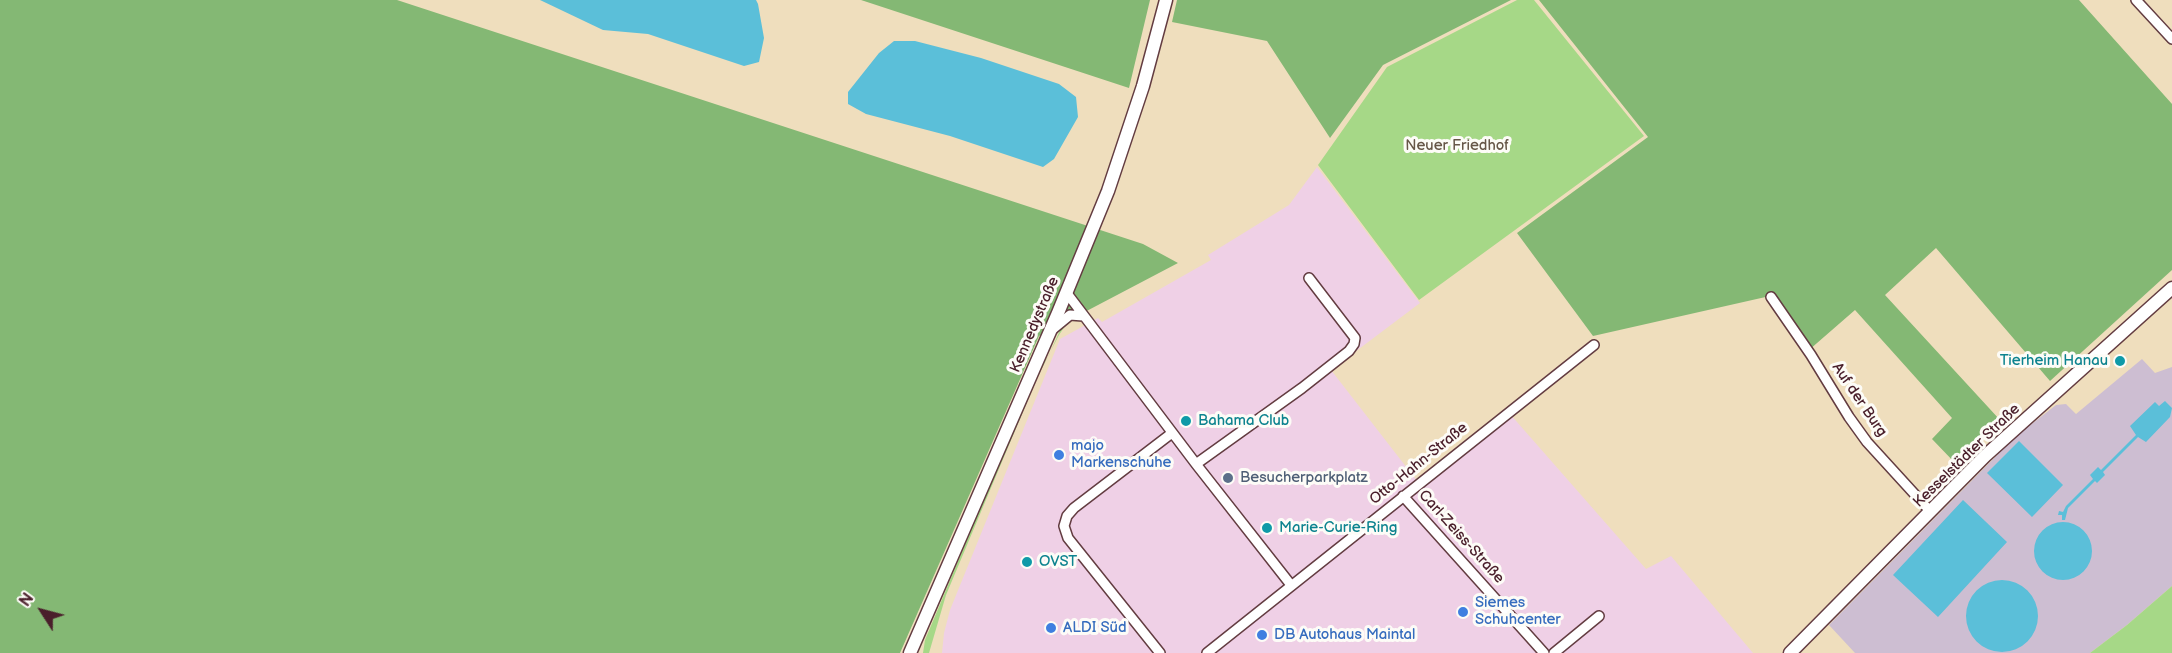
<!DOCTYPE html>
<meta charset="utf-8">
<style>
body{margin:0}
#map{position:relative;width:2172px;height:653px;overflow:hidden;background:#efdebd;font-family:"Balsamiq Sans",sans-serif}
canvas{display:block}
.north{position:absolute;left:12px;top:581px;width:60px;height:60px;-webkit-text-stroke:4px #fdfcf7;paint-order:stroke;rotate:306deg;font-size:16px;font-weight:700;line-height:24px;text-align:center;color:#4a1f2b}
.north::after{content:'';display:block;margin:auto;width:21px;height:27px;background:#4a1f2b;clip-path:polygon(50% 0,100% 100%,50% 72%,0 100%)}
</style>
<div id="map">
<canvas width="2172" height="653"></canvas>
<div class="north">N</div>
</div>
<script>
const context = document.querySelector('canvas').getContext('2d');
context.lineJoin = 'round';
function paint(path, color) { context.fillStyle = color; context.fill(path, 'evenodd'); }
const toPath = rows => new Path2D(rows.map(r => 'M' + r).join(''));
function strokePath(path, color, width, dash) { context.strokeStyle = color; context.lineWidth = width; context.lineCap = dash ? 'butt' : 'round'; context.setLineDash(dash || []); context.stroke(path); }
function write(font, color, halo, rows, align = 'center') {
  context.font = font + ' "Balsamiq Sans",sans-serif'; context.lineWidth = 6; context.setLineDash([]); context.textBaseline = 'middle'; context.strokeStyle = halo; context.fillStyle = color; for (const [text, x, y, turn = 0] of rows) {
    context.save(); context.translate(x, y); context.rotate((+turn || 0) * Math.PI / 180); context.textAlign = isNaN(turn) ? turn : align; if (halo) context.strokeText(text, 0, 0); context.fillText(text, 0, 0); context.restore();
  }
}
const built = toPath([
 [1317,167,1420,303,1331,370,1421,486,1510,414,1646,569,1671,556,1753,653,942,653,944,633,950,610,1060,339,1098,318,1102,322,1211,260,1208,255,1289,205]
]);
const industrial = toPath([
 [2142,359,2155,373,2172,367,2172,586,2127,625,2090,653,1855,653,1829,625,2015,437,2056,405,2066,404,2076,414]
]);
const green = toPath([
 [1517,0,1534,0,1644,136,1419,300,1318,165,1387,67],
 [1069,320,1059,335,1038,376,946,595,929,653,923,653,925,640,1037,373,1049,355,1061,328],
 [2172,586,2172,653,2090,653,2127,625]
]);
const forest = toPath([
 [0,0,397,0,1143,244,1178,263,1039,336,900,653,0,653],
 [861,0,1150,0,1129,88],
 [1177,0,1511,0,1383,65,1330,138,1267,41,1172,22],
 [1539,0,2079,0,2172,104,2172,270,2050,381,1936,248,1885,295,2000,420,1956,464,1932,439,1952,418,1855,310,1809,350,1770,296,1593,336,1517,233,1648,137]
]);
const water = toPath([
 [540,0,756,0,758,4,764,38,759,62,744,66,648,34,603,30],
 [894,41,915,41,981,58,1059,84,1076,97,1078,117,1054,159,1043,167,950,136,866,114,848,104,848,92,879,53],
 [2165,401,2172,408,2170,417,2146,442,2138,437,2103,472,2105,475,2097,483,2095,481,2068,508,2065,520,2062,520,2062,515,2058,515,2059,511,2063,512,2066,506,2093,479,2090,475,2098,467,2101,470,2136,435,2130,426,2155,402,2159,406],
 [2019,441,2063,485,2032,517,1987,473],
 [1963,500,2007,542,1938,617,1893,575],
 '2034 551a29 29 0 1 1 58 0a29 29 0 1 1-58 0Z',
 '1966 616a36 36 0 1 1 72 0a36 36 0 1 1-72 0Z'
]);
const street = toPath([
 [2136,0,2172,39],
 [1066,292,1196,464,1291,585],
 [1771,297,1811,355,1849,417,1867,442,1930,511],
 [1053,329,1070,315,1083,316],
 [1196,464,1302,388,1349,351,1354,344,1355,338,1309,278],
 [1403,496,1544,653],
 [1160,653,1068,538,1064,526,1067,516,1074,508,1172,433],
 [1207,653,1594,345],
 [1554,653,1599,616]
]);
const secondary = toPath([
 [910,653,1058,313,1108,191,1143,86,1166,0],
 [1790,653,1985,456,2172,288]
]);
const markers = [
 [2120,361,6,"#0f9aa8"],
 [1186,421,6,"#0f9aa8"],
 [1059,455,6,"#3f7fe0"],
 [1228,478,6,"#5c6f8a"],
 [1267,528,6,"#0f9aa8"],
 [1027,562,6,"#0f9aa8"],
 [1463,612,6,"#3f7fe0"],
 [1051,628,6,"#3f7fe0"],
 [1262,635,6,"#3f7fe0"]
];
const parkNames = [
 ["Neuer Friedhof",1457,146]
];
const streetNames = [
 ["Kennedystraße",1035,325,-67],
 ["Auf der Burg",1859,400,56],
 ["Kesselstädter Straße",1967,456,-44],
 ["Otto-Hahn-Straße",1419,464,-39],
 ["Carl-Zeiss-Straße",1461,537,48]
];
const cultureNames = [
 ["Tierheim Hanau",2108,361,"right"],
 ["Bahama Club",1198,421],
 ["Marie-Curie-Ring",1279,528],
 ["OVST",1039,562]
];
const shopNames = [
 ["majo",1071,446],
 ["Markenschuhe",1071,463],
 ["Siemes",1475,603],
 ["Schuhcenter",1475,620],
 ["ALDI Süd",1063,628],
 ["DB Autohaus Maintal",1274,635]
];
const serviceNames = [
 ["Besucherparkplatz",1240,478]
];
paint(built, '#efd0e6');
paint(industrial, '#cdbed2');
paint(green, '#a6d887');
paint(forest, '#84b874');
paint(water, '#5bbfd9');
strokePath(street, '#633c41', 12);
strokePath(secondary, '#633c41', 15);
strokePath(street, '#fff', 9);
strokePath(secondary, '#fff', 12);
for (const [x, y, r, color] of markers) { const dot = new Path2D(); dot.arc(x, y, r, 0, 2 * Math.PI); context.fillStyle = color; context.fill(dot); strokePath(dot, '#fdfcf7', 2); }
write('15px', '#665647', '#fdfcf7', parkNames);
write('15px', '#4a1f2b', '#fdfcf7', streetNames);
write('15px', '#0d838f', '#fdfcf7', cultureNames, 'left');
write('15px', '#366cbe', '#fdfcf7', shopNames, 'left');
write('15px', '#4e5e75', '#fdfcf7', serviceNames, 'left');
</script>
